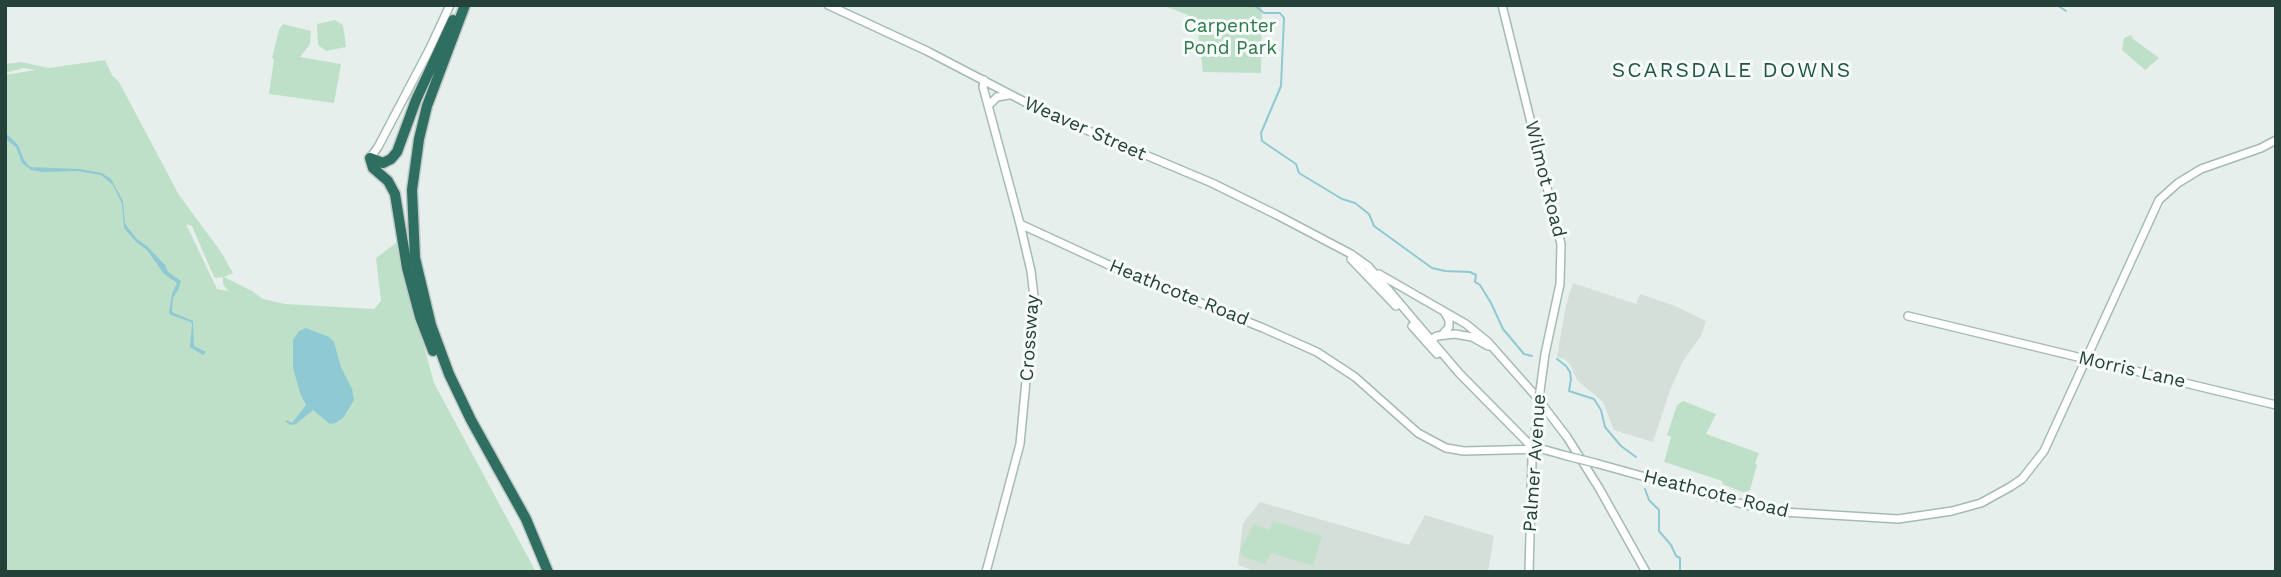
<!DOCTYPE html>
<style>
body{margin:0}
#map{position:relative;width:2281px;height:577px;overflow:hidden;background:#e6efeb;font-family:"Work Sans",sans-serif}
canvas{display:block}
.frame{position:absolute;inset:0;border:7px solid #24423a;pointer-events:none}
</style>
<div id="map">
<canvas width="2281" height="577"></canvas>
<div class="frame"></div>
</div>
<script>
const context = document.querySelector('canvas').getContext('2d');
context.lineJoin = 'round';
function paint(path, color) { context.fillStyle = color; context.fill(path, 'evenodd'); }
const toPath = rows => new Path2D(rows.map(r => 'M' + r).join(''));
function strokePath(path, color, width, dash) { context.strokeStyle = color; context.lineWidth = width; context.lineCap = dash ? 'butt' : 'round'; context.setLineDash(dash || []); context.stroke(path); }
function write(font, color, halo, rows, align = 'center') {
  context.font = font + ' "Work Sans",sans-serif'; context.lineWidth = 6; context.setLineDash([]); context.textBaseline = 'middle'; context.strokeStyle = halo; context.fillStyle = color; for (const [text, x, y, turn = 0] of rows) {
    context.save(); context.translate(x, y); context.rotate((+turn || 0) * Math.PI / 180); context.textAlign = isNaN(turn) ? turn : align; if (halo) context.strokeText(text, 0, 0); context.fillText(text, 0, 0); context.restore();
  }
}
const built = toPath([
 [1573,283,1636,304,1640,294,1675,306,1706,321,1701,336,1683,361,1669,393,1653,442,1614,430,1603,402,1577,380,1571,366,1565,359,1557,357,1566,305],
 [1260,502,1409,545,1425,515,1494,536,1488,572,1258,572,1238,565,1243,523]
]);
const green = toPath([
 [1162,5,1262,5,1261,73,1203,72,1198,32,1188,15],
 [335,20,343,25,346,47,326,51,318,45,317,24],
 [283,24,311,31,310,44,300,57,341,64,334,103,269,94,274,59,272,58,279,30],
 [2131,35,2133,39,2159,58,2145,70,2122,50,2124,38],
 [105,60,112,75,119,82,179,195,221,252,233,273,224,277,252,291,263,299,285,304,374,309,381,301,376,258,396,243,434,383,536,572,5,572,5,75,36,70,23,68,5,73,5,64,21,62,49,68],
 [186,224,192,226,214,277,217,278,223,277,223,284,228,291,217,289],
 [1683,401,1716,414,1706,434,1759,453,1755,464,1757,465,1750,490,1745,493,1722,484,1722,481,1664,462,1671,437,1667,435,1677,405],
 [1273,521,1322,536,1313,566,1271,553,1265,564,1242,556,1240,550,1254,524,1270,530]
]);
const water = toPath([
 [5,132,18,145,24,160,30,167,79,169,102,173,111,179,123,201,125,223,128,228,138,240,147,246,165,265,168,272,181,281,179,288,173,298,172,312,193,321,194,346,206,352,203,355,190,347,192,325,191,322,171,315,169,313,172,294,177,283,164,274,147,250,136,242,124,228,122,204,113,185,101,175,78,171,43,172,31,170,22,163,16,147,8,141],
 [306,328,329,337,334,342,341,367,352,389,354,400,343,418,335,423,330,424,313,410,296,424,291,425,286,422,286,420,292,423,306,405,300,393,293,368,293,340,299,331]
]);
const stream = toPath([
 [1254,5,1264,13,1280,13,1284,18,1281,86,1261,133,1262,141,1296,164,1299,173,1342,199,1355,203,1369,214,1374,226,1432,268,1445,271,1470,272,1476,275,1475,282,1480,285,1491,303,1503,329,1524,354,1532,356],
 [2057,5,2066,11],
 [1557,359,1566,366,1570,372,1571,379,1569,391,1594,399,1601,410,1605,427,1621,446,1636,457],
 [1645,489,1649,500,1659,510,1659,531,1671,545,1676,556,1680,558,1680,572]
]);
const secondary = toPath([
 [828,5,927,51,1046,113,1212,183,1277,215,1351,254,1368,266,1459,373,1534,449],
 [1502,5,1561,244,1560,284,1545,354,1540,391],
 [984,80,983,87,1020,224,1031,271,1034,297,1020,444,986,572],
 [989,105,997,97,1009,95],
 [370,158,378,147,429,50,450,5],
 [1020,224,1124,272,1263,328,1317,352,1355,377,1418,433,1446,448,1464,451,1542,449,1567,456],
 [1351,259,1396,306],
 [1379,274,1466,324,1488,342,1534,394,1567,437,1599,488,1646,572],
 [1908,316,2276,405],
 [1412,326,1437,354],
 [1442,335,1449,327,1449,320,1445,313],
 [1428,342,1437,336,1455,334,1472,337,1488,346],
 [1595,463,1746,505,1783,512,1898,519,1952,511,1981,503,2010,487,2022,479,2044,451,2159,200,2178,183,2201,169,2261,148,2276,140],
 [1529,572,1532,460,1538,408]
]);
const highway = toPath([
 [465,5,427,106,419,139,412,190,415,258,431,325,449,374,471,420,526,519,548,572],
 [370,158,373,168,388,181,395,194,407,268,420,317,433,351],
 [370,158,383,163,391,159,397,152,416,100,453,20]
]);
const secondaryBridge = toPath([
 [1538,408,1540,391],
 [1567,456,1595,463]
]);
const parkNames = [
 ["Carpenter",1230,26],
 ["Pond Park",1230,48]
];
const streetNames = [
 ["Weaver Street",1085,129,24],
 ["Wilmot Road",1545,179,76],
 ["Heathcote Road",1179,293,22],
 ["Crossway",1030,338,-86],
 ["Morris Lane",2132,370,13],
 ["Palmer Avenue",1535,463,-86],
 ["Heathcote Road",1716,494,14]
];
const neighbourhoodNames = [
 ["SCARSDALE DOWNS",1732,71]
];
paint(built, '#d4dfda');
paint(green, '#bfe0c8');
paint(water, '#8ec9d4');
strokePath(stream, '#8ec9d4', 2);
strokePath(secondary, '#a4bbb3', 10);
strokePath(highway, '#c2cac8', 13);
strokePath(secondary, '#fff', 7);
strokePath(highway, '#2f6f62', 10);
strokePath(secondaryBridge, '#a4bbb3', 10, []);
strokePath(secondaryBridge, '#fff', 7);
write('19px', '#2d7a4b', '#f7fbf9', parkNames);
write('19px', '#24423a', '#f7fbf9', streetNames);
context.letterSpacing = '2px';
write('21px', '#1f5548', '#f7fbf9', neighbourhoodNames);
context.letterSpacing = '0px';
</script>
